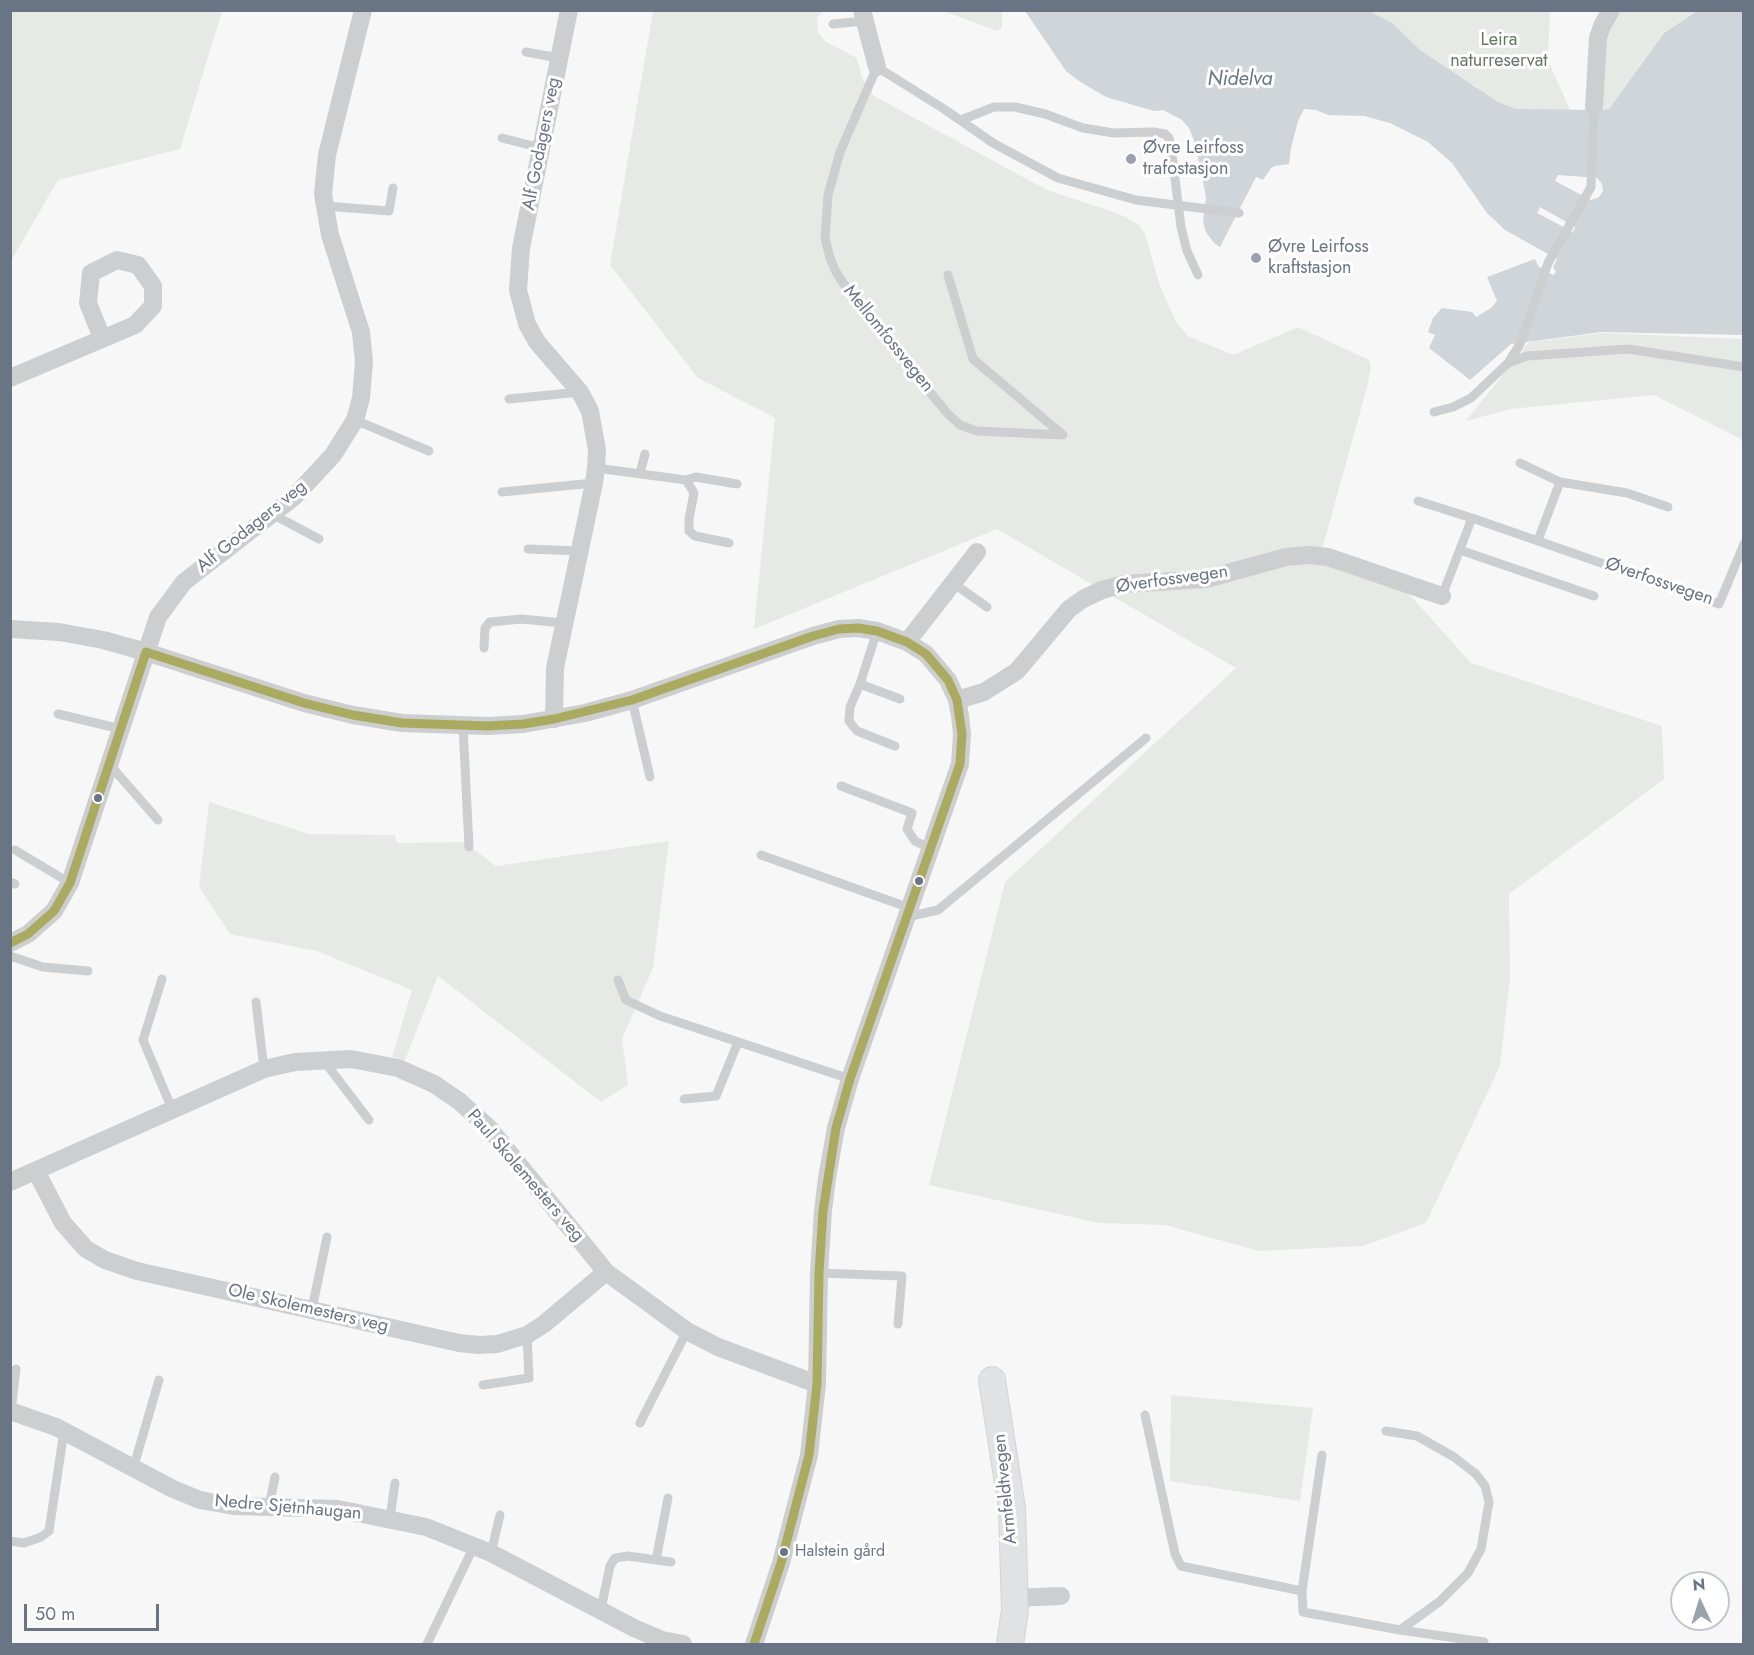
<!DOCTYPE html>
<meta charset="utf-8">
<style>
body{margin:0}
#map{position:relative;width:1754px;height:1655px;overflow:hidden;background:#f7f7f7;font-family:Jost,sans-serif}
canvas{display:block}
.frame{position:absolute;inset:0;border:12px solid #697585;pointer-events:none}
.north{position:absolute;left:1670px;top:1571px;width:60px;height:60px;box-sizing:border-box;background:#fff;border:2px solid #c3c8ce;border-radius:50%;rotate:356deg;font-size:16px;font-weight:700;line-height:24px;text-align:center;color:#697585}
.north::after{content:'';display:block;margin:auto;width:21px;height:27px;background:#9ba2ad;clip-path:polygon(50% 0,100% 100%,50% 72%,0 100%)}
.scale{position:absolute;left:24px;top:1604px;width:135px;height:27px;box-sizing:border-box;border:3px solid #697585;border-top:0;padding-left:8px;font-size:18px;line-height:21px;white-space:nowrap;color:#697585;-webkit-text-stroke:4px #fff;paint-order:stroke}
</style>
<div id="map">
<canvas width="1754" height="1655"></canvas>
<div class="frame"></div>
<div class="north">N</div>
<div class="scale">50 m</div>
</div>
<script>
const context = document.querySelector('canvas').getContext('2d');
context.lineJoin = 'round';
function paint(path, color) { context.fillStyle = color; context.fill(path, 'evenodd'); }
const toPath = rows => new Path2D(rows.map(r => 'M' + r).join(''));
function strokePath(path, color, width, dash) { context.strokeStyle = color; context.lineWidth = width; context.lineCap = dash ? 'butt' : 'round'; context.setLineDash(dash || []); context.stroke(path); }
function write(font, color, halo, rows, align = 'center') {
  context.font = font + ' Jost,sans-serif'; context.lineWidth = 6; context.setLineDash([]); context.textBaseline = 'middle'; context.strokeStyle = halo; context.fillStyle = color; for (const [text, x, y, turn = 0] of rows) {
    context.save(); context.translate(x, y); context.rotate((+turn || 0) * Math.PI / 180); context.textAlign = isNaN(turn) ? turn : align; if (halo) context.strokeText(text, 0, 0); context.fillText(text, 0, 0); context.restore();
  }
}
const green = toPath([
 [11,10,222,11,180,149,58,180,11,261],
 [653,11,823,11,817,18,818,32,826,42,857,58,861,75,874,96,1047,190,1117,213,1138,224,1145,234,1160,286,1176,322,1188,336,1233,355,1298,327,1369,360,1371,367,1367,387,1322,550,1410,595,1471,663,1662,726,1664,779,1509,894,1510,978,1500,1066,1426,1223,1363,1246,1259,1251,1165,1225,1099,1223,929,1185,1005,882,1236,668,997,529,754,629,775,418,698,378,610,265],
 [943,11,1002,11,1002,27,998,31,992,29],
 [1357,11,1550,11,1548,60,1576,124,1496,107,1475,85,1441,80],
 [1618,11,1697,11,1664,33,1609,109,1600,110,1602,47],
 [1604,333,1743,339,1743,440,1654,395,1511,409,1466,421,1529,342],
 [209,802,309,834,395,835,397,843,464,842,496,866,669,841,653,968,622,1039,628,1085,601,1102,438,976,405,1060,392,1057,412,990,317,951,230,934,199,887],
 [1171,1395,1313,1408,1300,1501,1170,1481]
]);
const water = toPath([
 [1025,11,1369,11,1392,23,1420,50,1498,102,1516,109,1600,110,1609,109,1664,33,1697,11,1743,11,1743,335,1602,332,1511,344,1470,380,1429,348,1435,335,1428,332,1433,318,1442,308,1472,312,1476,317,1491,308,1497,301,1487,277,1535,259,1538,266,1553,275,1556,272,1553,267,1557,259,1505,230,1487,213,1452,163,1428,142,1390,123,1364,116,1328,115,1316,110,1304,109,1298,121,1291,148,1289,164,1275,166,1271,168,1263,180,1256,177,1220,247,1214,243,1206,232,1203,222,1206,197,1195,143,1189,128,1182,120,1163,110,1154,111,1106,97,1079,81,1066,71],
 [1558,175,1597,178,1602,184,1603,191,1599,197,1591,200,1555,181],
 [1540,207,1575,227,1573,232,1537,213]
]);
const lane = toPath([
 [833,24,865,21],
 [526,52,559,58],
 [961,120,994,107,1015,107,1045,114,1083,128,1114,133,1154,132,1165,134,1169,138,1173,162,1181,227,1187,251,1198,275],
 [502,138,541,148],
 [325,206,389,211,393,188],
 [948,275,973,359,1063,435],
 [1508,363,1527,356,1628,349,1744,367],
 [509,399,580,392],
 [1434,412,1453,407,1471,398,1508,363,1520,344,1548,263,1591,187,1594,107],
 [355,420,429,451],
 [1063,435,977,431,960,425,948,414,858,306,836,272,830,258,825,238,828,195,840,152,877,67,944,109,993,143,1058,178,1136,200,1239,213],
 [1520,463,1560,482,1538,540],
 [596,468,686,480,696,477,737,484],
 [640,473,645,454],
 [686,480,694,493,689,519,689,531,695,536,729,543],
 [1560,482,1627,493,1668,507],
 [502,492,594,483],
 [1418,501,1472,518],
 [272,514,319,539],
 [528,549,581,551],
 [1460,550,1594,596],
 [953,583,987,607],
 [1442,596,1472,518,1719,604,1744,544],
 [877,631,860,684,850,707,849,721,857,731,895,746],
 [484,648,485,628,490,622,521,619,563,623],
 [860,684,900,699],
 [632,700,650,777],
 [58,714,121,729],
 [463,726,469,847],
 [110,765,158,820],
 [841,786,912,813,907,829,915,841,931,849],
 [15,850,70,883],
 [761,855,910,908],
 [10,882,15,884],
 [907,917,938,910,1146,738],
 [10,956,43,967,88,971],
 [162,979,143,1040,172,1109],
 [618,980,626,1000,660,1016,850,1079],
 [256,1002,264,1069],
 [324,1061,369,1120],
 [684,1099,716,1096,738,1042],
 [819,1273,902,1276,898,1324],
 [312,1309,327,1237],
 [483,1385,529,1378,527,1335],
 [11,1411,16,1369],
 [1145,1415,1175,1554,1181,1566,1302,1591],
 [640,1423,687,1331],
 [1386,1431,1417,1436,1454,1457,1476,1474,1485,1486,1489,1502,1481,1549,1468,1573,1439,1602,1400,1630],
 [1322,1455,1302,1591,1303,1612,1400,1630,1484,1642],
 [133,1469,159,1380],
 [269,1507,275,1477],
 [390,1518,395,1483],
 [10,1541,24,1543,41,1537,49,1531,64,1431],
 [491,1553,500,1515],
 [656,1560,668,1498],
 [601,1609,610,1566,615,1558,628,1556,671,1562],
 [427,1644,474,1546]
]);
const street = toPath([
 [862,10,877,67],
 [1594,107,1598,38,1602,26,1611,10],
 [10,378,135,325,153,306,153,286,138,265,117,260,91,273,88,303,102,338],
 [10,629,59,632,103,640,146,652,304,703,353,715,402,723,488,726,523,724,585,713,632,700,813,636,839,629,858,628,877,631,907,642,926,654,948,680,957,700,960,716,962,734,960,764,850,1079,836,1128,827,1178,823,1211,819,1273,817,1384,809,1455,781,1563,754,1644],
 [907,642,977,552],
 [957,700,984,692,1017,671,1069,609,1083,599,1102,590,1124,584,1206,579,1286,557,1309,555,1328,557,1442,596],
 [554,719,555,668,594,483,596,468,597,450,590,411,580,392,537,342,527,324,518,290,521,248,569,10],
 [10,943,28,934,54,911,70,883,158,617,184,582,294,497,333,455,355,420,361,398,364,362,361,332,330,235,323,194,327,155,363,10],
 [36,1171,63,1223,86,1249,105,1260,137,1271,459,1343,479,1345,497,1344,527,1335,544,1324,606,1272],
 [10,1182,264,1069,295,1062,351,1059,398,1068,434,1084,459,1101,489,1128,606,1272,687,1331,718,1347,817,1384],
 [10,1411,56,1427,173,1489,200,1500,234,1506,338,1509,426,1527,491,1553,634,1628,662,1640,683,1644],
 [1014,1598,1061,1596]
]);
const secondary = toPath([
 [992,1380,1012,1509,1015,1610,1010,1644]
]);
const bus1 = toPath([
 [10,943,28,934,54,911,70,883,146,652,304,703,353,715,402,723,488,726,523,724,554,719,632,700,813,636,839,629,858,628,877,631,907,642,926,654,948,680,957,700,962,734,960,764,850,1079,836,1128,823,1211,819,1273,817,1384,809,1455,781,1563,754,1644]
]);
const markers = [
 [1131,159,6,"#9ba2ad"],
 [1256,258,6,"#9ba2ad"],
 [98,798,5,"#697585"],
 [919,881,5,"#697585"],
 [784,1552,5,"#697585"]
];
const busNames = [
 ["Halstein gård",795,1552]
];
const parkNames = [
 ["Leira",1499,41],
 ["naturreservat",1499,62]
];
const streetNames = [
 ["Alf Godagers veg",542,144,-79],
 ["Mellomfossvegen",888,339,51],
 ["Alf Godagers veg",252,527,-39],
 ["Øverfossvegen",1172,580,-8],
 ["Øverfossvegen",1659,582,19],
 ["Paul Skolemesters veg",525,1176,49],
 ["Ole Skolemesters veg",308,1309,13],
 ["Armfeldtvegen",1006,1489,-96],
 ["Nedre Sjetnhaugan",288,1508,5]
];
const poiNames = [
 ["Øvre Leirfoss",1143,149],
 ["trafostasjon",1143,170],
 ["Øvre Leirfoss",1268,248],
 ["kraftstasjon",1268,269]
];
const waterNames = [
 ["Nidelva",1240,80]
];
paint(green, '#e6eae5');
paint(water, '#cfd5d9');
strokePath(secondary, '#d3d4d5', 28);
strokePath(lane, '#cdced0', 9);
strokePath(street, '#cdced0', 18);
strokePath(secondary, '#e1e2e3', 26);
strokePath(bus1, '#aaab60', 9);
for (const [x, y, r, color] of markers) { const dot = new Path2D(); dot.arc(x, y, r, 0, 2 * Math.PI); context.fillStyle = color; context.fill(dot); strokePath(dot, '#fff', 2); }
write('16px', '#697585', '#fff', busNames, 'left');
write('18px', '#657864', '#fff', parkNames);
write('18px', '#697585', '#fff', streetNames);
write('18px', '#697585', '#fff', poiNames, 'left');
write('italic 20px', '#657681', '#fff', waterNames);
</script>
